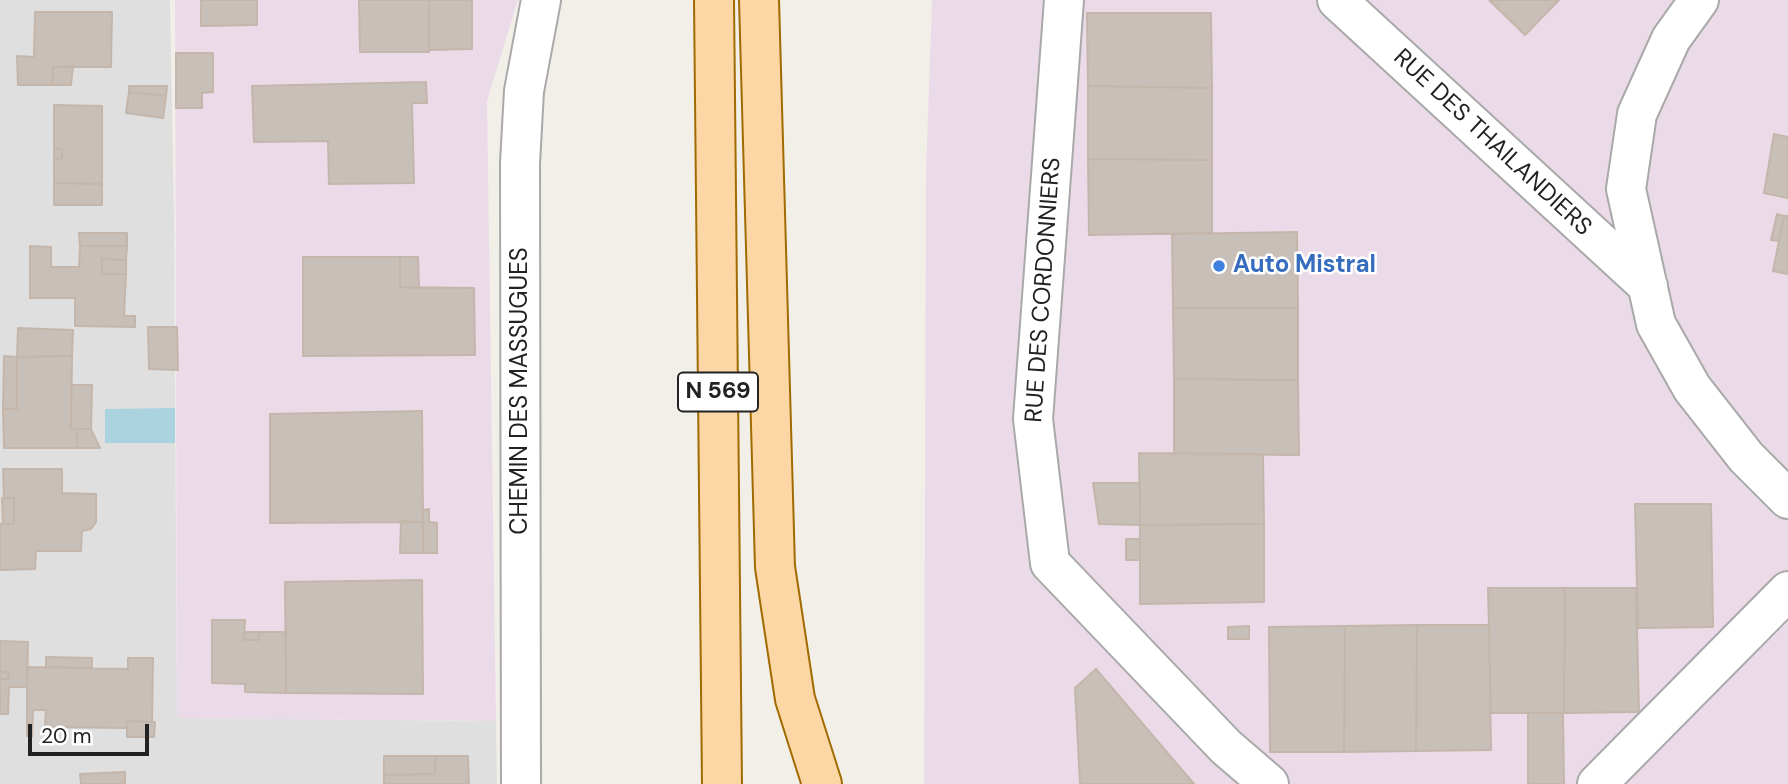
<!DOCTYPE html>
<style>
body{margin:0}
#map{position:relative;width:1788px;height:784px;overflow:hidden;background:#f2efe9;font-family:"DM Sans",sans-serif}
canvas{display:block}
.scale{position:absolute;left:28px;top:724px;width:121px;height:32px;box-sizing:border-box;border:4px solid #222;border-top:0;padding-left:9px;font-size:21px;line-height:24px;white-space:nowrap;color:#222;-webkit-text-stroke:5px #fff;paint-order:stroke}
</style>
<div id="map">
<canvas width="1788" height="784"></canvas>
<div class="scale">20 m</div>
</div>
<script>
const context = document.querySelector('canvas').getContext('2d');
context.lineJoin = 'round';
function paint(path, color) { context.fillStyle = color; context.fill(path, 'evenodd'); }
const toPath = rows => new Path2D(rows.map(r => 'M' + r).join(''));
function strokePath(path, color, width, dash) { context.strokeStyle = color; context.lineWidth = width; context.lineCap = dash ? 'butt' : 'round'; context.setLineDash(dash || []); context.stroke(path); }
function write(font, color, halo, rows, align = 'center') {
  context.font = font + ' "DM Sans",sans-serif'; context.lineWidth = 5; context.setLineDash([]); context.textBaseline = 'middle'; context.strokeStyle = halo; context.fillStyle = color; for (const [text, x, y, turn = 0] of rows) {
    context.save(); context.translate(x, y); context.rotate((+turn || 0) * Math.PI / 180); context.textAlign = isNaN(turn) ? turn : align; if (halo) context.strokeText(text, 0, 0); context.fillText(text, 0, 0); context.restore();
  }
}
const residential = toPath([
 [0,0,170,0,174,212,177,718,496,721,497,784,0,784]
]);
const industrial = toPath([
 [175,0,518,0,487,101,496,721,177,718],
 [932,0,1788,0,1788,784,924,784,926,173]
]);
const water = toPath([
 [175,408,175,443,105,443,105,409]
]);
const building = toPath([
 [201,0,257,0,257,25,201,26,201,0],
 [359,0,429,0,429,52,360,52,359,0],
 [429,0,472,0,472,49,429,50,429,0],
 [1489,0,1559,0,1525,35,1489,0],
 [35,12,112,12,111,67,53,67,52,85,18,85,17,56,34,57,35,12],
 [1087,13,1211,13,1212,88,1088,86,1087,13],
 [176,53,213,53,213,92,202,93,202,108,176,108,176,53],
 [73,66,71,85,52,85,53,67,73,66],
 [426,82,427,103,412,103,414,183,329,184,328,141,254,142,252,86,426,82],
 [129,86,167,86,166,96,129,92,129,86],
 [1088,86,1212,88,1212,160,1088,159,1088,86],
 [129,92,166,96,163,118,126,113,129,92],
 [54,105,102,106,102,184,54,183,54,159,62,158,62,149,54,149,54,105],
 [1774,134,1788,137,1788,198,1764,193,1774,134],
 [54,149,62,149,62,158,54,159,54,149],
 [1088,159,1212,160,1212,233,1089,235,1088,159],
 [54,183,102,184,102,205,54,205,54,183],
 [1777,214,1784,216,1779,241,1771,240,1777,214],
 [1784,216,1788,216,1788,274,1773,271,1784,216],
 [1297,232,1298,308,1173,308,1172,234,1297,232],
 [79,233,127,233,127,246,80,246,79,233],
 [30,246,51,247,51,267,79,267,80,246,127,246,126,260,102,259,102,274,126,274,124,316,135,316,135,327,75,326,75,298,30,298,30,246],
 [303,257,400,257,400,287,474,288,475,355,303,356,303,257],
 [400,257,418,257,419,288,400,287,400,257],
 [102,259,126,260,126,274,102,274,102,259],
 [1173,308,1298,308,1298,380,1174,379,1173,308],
 [148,327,177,327,178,370,149,369,148,327],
 [18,328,73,330,72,356,17,357,18,328],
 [4,356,17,357,17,409,3,409,4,356],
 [72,356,71,429,77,429,77,448,4,448,3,409,17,409,17,357,72,356],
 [1174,379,1298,380,1299,455,1174,454,1174,379],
 [71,385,92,385,91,429,71,429,71,385],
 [422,411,423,522,270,523,270,414,422,411],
 [77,429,91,429,100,448,77,448,77,429],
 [1139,453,1263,454,1264,524,1140,525,1139,453],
 [3,469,62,469,62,493,96,494,96,522,91,529,82,531,81,551,36,551,35,569,0,570,0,524,14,524,14,498,4,498,3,469],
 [1093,483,1140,483,1140,525,1099,524,1093,483],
 [2,498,14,498,14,524,3,524,2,498],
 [1635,504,1711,504,1713,627,1638,628,1635,504],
 [429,509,429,522,437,523,437,553,423,553,423,510,429,509],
 [401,521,423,522,423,553,400,553,401,521],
 [1264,524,1264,602,1140,604,1140,525,1264,524],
 [1126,539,1140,539,1140,560,1126,560,1126,539],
 [422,580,423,694,286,693,285,582,422,580],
 [1488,588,1565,588,1564,713,1491,713,1488,588],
 [1565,588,1636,588,1639,712,1564,713,1565,588],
 [212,620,245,620,244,640,259,640,259,632,286,632,286,693,245,692,245,684,212,683,212,620],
 [1417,625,1489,625,1491,750,1416,751,1417,625],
 [1417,625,1416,751,1344,752,1345,626,1417,625],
 [1249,626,1249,639,1228,639,1228,627,1249,626],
 [1345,626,1344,752,1270,752,1269,627,1345,626],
 [245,632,259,632,259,640,244,640,245,632],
 [0,641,28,642,27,687,9,687,8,714,0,714,0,679,8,679,9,672,0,672,0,641],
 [46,657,92,658,92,668,46,667,46,657],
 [128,658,153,658,152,722,127,721,127,728,45,727,46,710,33,710,32,737,27,736,27,667,128,669,128,658],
 [1096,669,1194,784,1080,784,1075,688,1096,669],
 [0,672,9,672,8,679,0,679,0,672],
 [1528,713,1563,713,1564,784,1528,784,1528,713],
 [127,721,155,722,154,737,127,737,127,721],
 [384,756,435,756,435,774,384,775,384,756],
 [435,756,468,756,469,784,384,784,384,775,435,774,435,756],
 [125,772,125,784,81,784,80,774,125,772]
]);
const minor = toPath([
 [1064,0,1033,419,1050,563,1226,747,1269,784],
 [1337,0,1648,286],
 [1699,0,1671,39,1637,114,1626,189,1656,324,1692,388,1746,457,1788,499],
 [521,784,520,163,524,91,541,0],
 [1597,784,1788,591]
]);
const major = toPath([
 [714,0,722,784],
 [759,0,775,567,795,699,822,784]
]);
const markers = [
 [1219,266,7,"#3f7fe0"]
];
const shields = [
 [718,392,80]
];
const shieldNames = [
 ["N 569",718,392]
];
const streetNames = [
 ["RUE DES THAILANDIERS",1492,143,43],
 ["RUE DES CORDONNIERS",1044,290,-86],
 ["CHEMIN DES MASSUGUES",521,391,-90]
];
const shopNames = [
 ["Auto Mistral",1233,266]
];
paint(residential, '#e0dfdf');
paint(industrial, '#ebdbe8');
paint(water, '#aad3df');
paint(building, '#c7bfb8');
strokePath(building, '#c4b6ab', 2);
strokePath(minor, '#a9a9a9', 42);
strokePath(major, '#a06b00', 42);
strokePath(minor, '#fff', 38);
strokePath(major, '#fcd6a4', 38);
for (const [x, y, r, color] of markers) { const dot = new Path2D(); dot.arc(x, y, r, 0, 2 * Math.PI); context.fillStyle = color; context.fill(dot); strokePath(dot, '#fff', 2.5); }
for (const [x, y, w] of shields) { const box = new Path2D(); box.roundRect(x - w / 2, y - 19.5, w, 39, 5); context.fillStyle = '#fff'; context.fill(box); strokePath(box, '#222', 2); }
write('bold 23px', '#222', null, shieldNames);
write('24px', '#222', '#fff', streetNames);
write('bold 24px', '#366cbe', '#fff', shopNames, 'left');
</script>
